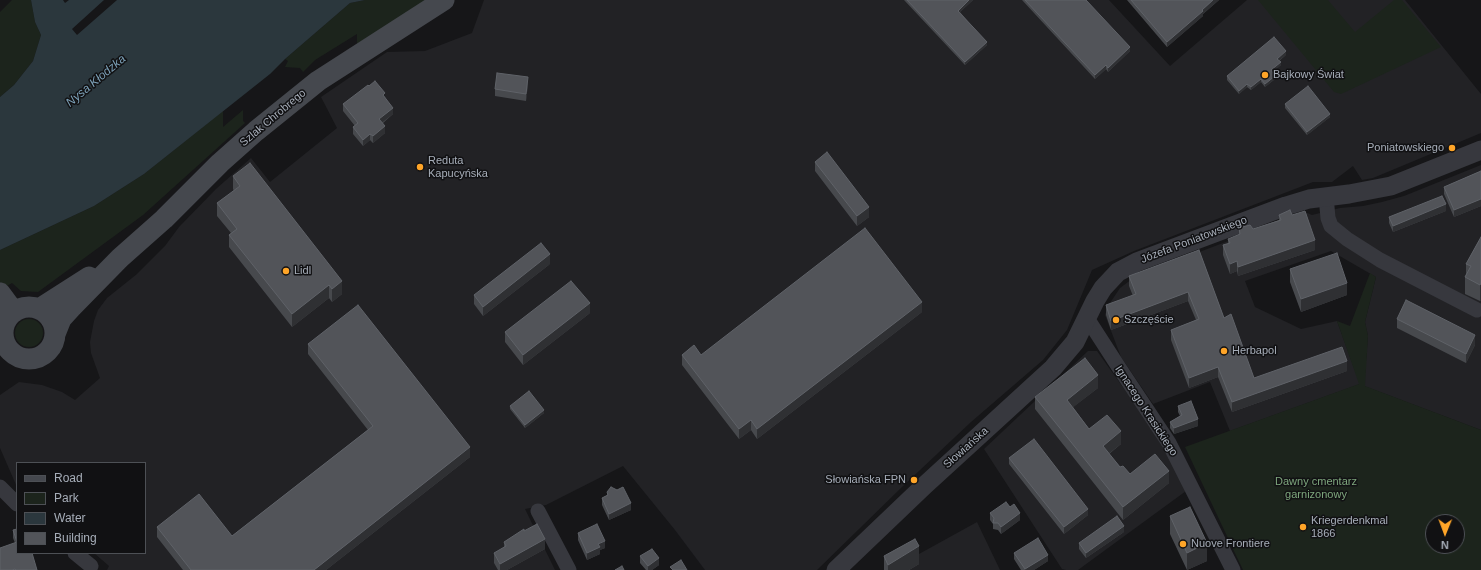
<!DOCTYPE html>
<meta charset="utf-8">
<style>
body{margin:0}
#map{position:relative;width:1481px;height:570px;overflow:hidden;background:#161618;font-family:Helvetica,sans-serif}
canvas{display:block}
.legend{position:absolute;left:16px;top:462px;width:130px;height:92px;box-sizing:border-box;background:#111113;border:1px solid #4d5055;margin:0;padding:5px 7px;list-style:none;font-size:12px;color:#a7aeb9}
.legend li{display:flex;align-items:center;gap:8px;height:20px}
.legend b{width:20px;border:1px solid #4d5055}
.north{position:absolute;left:1425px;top:514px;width:40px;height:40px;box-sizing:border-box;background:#111113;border:1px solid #4d5055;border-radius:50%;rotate:181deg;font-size:11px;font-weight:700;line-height:16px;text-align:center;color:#a7aeb9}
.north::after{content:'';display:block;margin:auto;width:14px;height:18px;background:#ffa528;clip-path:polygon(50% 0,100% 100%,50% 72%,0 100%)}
</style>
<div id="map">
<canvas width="1481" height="570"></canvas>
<ul class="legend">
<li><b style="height:5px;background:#45484e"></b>Road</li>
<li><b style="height:11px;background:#1c241c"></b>Park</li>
<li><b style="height:11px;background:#2b373d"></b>Water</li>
<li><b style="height:11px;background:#525459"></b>Building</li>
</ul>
<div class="north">N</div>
</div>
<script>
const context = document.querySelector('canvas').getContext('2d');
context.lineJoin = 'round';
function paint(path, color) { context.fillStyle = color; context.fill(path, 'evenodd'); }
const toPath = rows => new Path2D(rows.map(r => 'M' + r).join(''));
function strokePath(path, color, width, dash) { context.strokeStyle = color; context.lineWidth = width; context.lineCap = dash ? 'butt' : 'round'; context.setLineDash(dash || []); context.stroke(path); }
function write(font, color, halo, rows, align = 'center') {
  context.font = font + ' Helvetica,sans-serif'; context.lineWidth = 3; context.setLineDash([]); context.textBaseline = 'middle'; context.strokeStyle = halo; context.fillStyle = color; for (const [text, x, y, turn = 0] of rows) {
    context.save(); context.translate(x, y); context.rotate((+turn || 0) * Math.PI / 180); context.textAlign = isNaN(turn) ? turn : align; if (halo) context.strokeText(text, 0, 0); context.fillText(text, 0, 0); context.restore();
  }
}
const built = toPath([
 [484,0,1109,0,1170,66,1247,0,1405,0,1481,94,1481,133,1373,178,1362,180,1353,166,1332,182,1313,182,1134,251,1092,270,1067,330,1043,360,971,422,902,487,817,570,705,570,675,530,623,466,546,505,525,509,555,570,107,570,109,566,94,553,145,553,145,463,17,463,17,487,0,448,0,395,19,382,42,385,62,392,75,400,100,378,91,353,90,342,94,321,98,310,107,298,137,274,165,246,179,227,216,189,251,158,270,182,337,128,321,97,387,52,425,51,472,33],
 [1481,165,1481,430,1364,386,1368,336,1365,322,1376,277,1331,251,1245,281,1255,307,1301,329,1337,321,1360,384,1230,431,1210,382,1153,404,1121,357,1105,315,1108,306,1120,288,1136,276,1305,212,1312,215,1340,208,1363,206,1382,202,1404,196],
 [1088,351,1097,351,1162,442,1186,491,1078,570,1066,570,1062,569,984,449],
 [977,522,1000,570,890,570]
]);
const green = toPath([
 [12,0,31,0,35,22,41,35,33,61,14,85,0,97,0,12],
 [365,0,430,0,357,44,357,34,315,60,303,72,300,68,285,67,288,61,285,59,350,3],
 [1258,0,1328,0,1355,32,1394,0,1402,0,1441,47,1341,94,1334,92],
 [243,110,243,121,245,123,143,215,38,292,21,291,12,283,0,290,0,250,94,206,144,174,223,111,223,127],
 [1370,273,1376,277,1365,322,1368,336,1365,386,1481,430,1481,570,1243,570,1185,447,1359,384,1337,321,1350,326],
 [1433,522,1457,522,1457,546,1433,546],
 '15 333a14 14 0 1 1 28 0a14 14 0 1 1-28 0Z'
]);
const water = toPath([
 [31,0,63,0,65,3,69,0,104,0,72,29,77,35,117,0,365,0,350,3,285,59,270,74,144,174,94,206,0,250,0,97,14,85,33,61,41,35,35,22]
]);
const minor = toPath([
 [1326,196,1328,218,1331,226,1347,239,1380,260,1477,310],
 [1087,318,1118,366,1169,443,1233,570],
 [0,487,17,504],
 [538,511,569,570],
 [75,553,91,566]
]);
const tertiary = toPath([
 [836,570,924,486,1053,368,1075,342,1095,301,1103,288,1118,272,1137,262,1286,206,1309,199,1349,194,1391,186,1481,150]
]);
const secondary = toPath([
 [0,293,14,312],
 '3 333a26 26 0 1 1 52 0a26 26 0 1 1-52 0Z',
 [39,309,89,277],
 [55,334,61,319,71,308,120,258,164,219,220,163,256,131,318,81,444,0]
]);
const wall = toPath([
 [904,0,973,0,960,12,987,45,965,65],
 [1022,0,1086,0,1130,51,1108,72,1106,69,1095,79],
 [1127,0,1219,0,1203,14,1203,16,1167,47],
 [1286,55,1279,61,1281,65,1272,72,1275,79,1265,87,1261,82,1251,90,1247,87,1239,94,1227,80,1227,76],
 [528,84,526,101,495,96,495,89],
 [369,86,385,97,393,114,383,123,385,133,373,143,370,140,363,146,353,134,353,127,355,126,343,111,343,104],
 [1285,104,1330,117,1307,135,1285,108],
 [815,162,869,217,857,226,815,171],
 [1481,171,1481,206,1454,217,1444,194,1444,187],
 [233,176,342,294,332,302,329,298,292,327,229,247,229,235,231,233,217,216,217,203,234,191,233,189],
 [1446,211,1393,232,1389,223,1389,217],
 [1279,215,1292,215,1315,250,1238,276,1237,271,1230,274,1223,255,1223,245,1228,244,1228,239,1239,235,1239,228,1253,229,1279,220],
 [1481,237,1481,300,1480,301,1465,294,1465,277,1466,274,1466,264],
 [1199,250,1224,318,1254,378,1347,371,1232,412,1218,377,1189,388,1171,340,1171,330,1196,320,1188,301,1111,330,1106,315,1106,305,1133,296,1129,286,1129,276],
 [550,264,483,316,474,304,474,295],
 [1290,269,1347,295,1301,312,1290,282],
 [922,312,757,439,751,430,739,439,682,365,682,355,701,355],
 [590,313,523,365,505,342,505,332],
 [1397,319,1475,345,1466,363,1397,328],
 [308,344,470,457,326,570,183,570,157,537,157,527,232,536,368,430,308,354],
 [1098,388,1073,407,1089,429,1121,444,1109,454,1120,467,1130,474,1169,483,1123,520,1035,409,1035,397],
 [510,406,544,413,525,428,510,409],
 [1178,406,1198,426,1174,434,1170,428,1170,422,1180,416,1178,412],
 [1009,458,1088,515,1064,534,1009,464],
 [607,492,631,510,609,520,602,505,602,498,607,495],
 [1010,507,1020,520,1001,534,998,530,993,529,993,524,990,520,990,513],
 [1170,516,1207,561,1187,570,1170,534],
 [13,530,37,570,0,570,15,543,13,538],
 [524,531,545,549,507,570,498,570,494,563,494,553,504,548,504,542],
 [1124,532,1086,558,1079,549,1079,543],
 [578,533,605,548,600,550,600,554,587,560,578,540],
 [1014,553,1048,561,1034,570,1021,570,1014,559],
 [640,556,659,565,652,570,646,570,640,563],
 [884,556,919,564,909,570,884,570]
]);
const shadedWall = toPath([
 [969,0,973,0,958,14,958,11],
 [1213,0,1219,0,1203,14,1203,16,1167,47,1167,42],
 [987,42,987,45,965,65,965,62],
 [1130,47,1130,51,1108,72,1108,68],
 [1286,51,1286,55,1277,62,1277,59],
 [1281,62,1281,65,1271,74,1271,70],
 [1106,65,1106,69,1095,79,1095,75],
 [1275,76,1275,79,1265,87,1265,84],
 [528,77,528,84,526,101,526,94],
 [1261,79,1261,82,1251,90,1251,87],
 [1247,84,1247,87,1239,94,1239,91],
 [393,108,393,114,379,125,379,119],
 [1330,114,1330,117,1307,135,1307,132],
 [385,126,385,133,373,143,373,136],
 [370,134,370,140,363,146,363,140],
 [1481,199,1481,206,1454,217,1454,210],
 [1446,204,1446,211,1393,232,1393,226],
 [869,207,869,217,857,226,857,216],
 [1315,240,1315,250,1238,276,1238,267],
 [550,254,550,264,483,316,483,307],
 [1237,261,1237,271,1230,274,1230,264],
 [342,281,342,294,332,302,332,289],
 [1347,283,1347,295,1301,312,1301,299],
 [1481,283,1481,300,1480,301,1480,285],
 [329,285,329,298,292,327,292,314],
 [1188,292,1188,301,1111,330,1111,321],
 [922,302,922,312,757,439,757,429],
 [590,303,590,313,523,365,523,355],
 [1475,335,1475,345,1466,363,1466,354],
 [1347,361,1347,371,1232,412,1232,402],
 [1218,367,1218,377,1189,388,1189,378],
 [1098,375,1098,388,1067,412,1067,400],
 [544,410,544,413,525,428,525,425],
 [1198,419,1198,426,1174,434,1174,428],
 [751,420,751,430,739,439,739,429],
 [1121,431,1121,444,1103,458,1103,446],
 [470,447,470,457,326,570,314,570],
 [1169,471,1169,483,1123,520,1123,507],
 [631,503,631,510,609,520,609,514],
 [1088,509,1088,515,1064,534,1064,527],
 [1020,513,1020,520,1001,534,1001,527],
 [1124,526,1124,532,1086,558,1086,553],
 [545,539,545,549,507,570,500,570,500,564],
 [605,541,605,548,600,550,600,554,587,560,587,553,598,544],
 [1207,543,1207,561,1187,570,1187,553],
 [919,546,919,564,909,570,888,570,888,565],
 [1048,555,1048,561,1034,570,1025,570,1025,569],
 [659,558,659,565,652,570,648,570,648,566]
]);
const building = toPath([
 [907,0,969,0,958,11,987,42,965,62,907,0],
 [1025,0,1086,0,1130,47,1108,68,1106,65,1095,75,1025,0],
 [1131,0,1213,0,1202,10,1203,11,1167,42,1131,0],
 [1274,37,1286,51,1277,59,1281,62,1271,70,1275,76,1265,84,1261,79,1251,87,1247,84,1239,91,1227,76,1274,37],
 [497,73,528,77,526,94,495,89,497,73],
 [375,81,385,93,383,95,393,108,379,119,385,126,373,136,370,134,363,140,353,127,358,123,343,104,368,85,369,86,375,81],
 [1308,86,1330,114,1307,132,1285,104,1308,86],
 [827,152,869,207,857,216,815,162,827,152],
 [250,163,342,281,332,289,329,285,292,314,229,235,237,229,217,203,240,186,233,176,250,163],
 [1481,171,1481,199,1454,210,1444,187,1481,171],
 [1442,196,1446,204,1393,226,1389,217,1442,196],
 [1290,210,1292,215,1305,211,1315,240,1238,267,1237,261,1230,264,1223,245,1230,243,1228,239,1240,234,1239,228,1250,225,1253,229,1281,220,1279,215,1290,210],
 [865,228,922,302,757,429,751,420,739,429,682,355,694,345,701,355,865,228],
 [1481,237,1481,283,1480,285,1465,277,1471,266,1466,264,1481,237],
 [541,243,550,254,483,307,474,295,541,243],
 [1199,250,1224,318,1231,314,1254,378,1342,347,1347,361,1232,402,1218,367,1189,378,1171,330,1199,319,1188,292,1111,321,1106,305,1136,294,1129,276,1199,250],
 [1337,253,1347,283,1301,299,1290,269,1337,253],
 [571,281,590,303,523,355,505,332,571,281],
 [1406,300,1475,335,1466,354,1397,319,1406,300],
 [358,305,470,447,314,570,191,570,157,527,199,494,232,536,373,426,308,344,358,305],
 [1085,358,1098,375,1067,400,1089,429,1107,415,1121,431,1103,446,1120,467,1123,466,1130,474,1155,454,1169,471,1123,507,1035,397,1085,358],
 [529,391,544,410,525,425,510,406,529,391],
 [1191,401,1198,419,1174,428,1170,422,1182,415,1178,406,1191,401],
 [1034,439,1088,509,1064,527,1009,458,1034,439],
 [611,487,617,490,623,487,631,503,609,514,602,498,608,495,607,492,611,487],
 [1006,502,1010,507,1014,504,1020,513,1001,527,998,523,993,523,994,518,990,513,1006,502],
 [1190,507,1207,543,1187,553,1170,516,1190,507],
 [1117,516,1124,526,1086,553,1079,543,1117,516],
 [537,524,545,539,500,564,494,553,506,546,504,542,524,529,524,531,537,524],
 [597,524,605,541,598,544,600,547,587,553,578,533,597,524],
 [17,529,17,553,32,553,37,570,16,570,15,569,12,570,0,570,0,548,17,542,13,530,17,529],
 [1038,538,1048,555,1025,569,1014,553,1038,538],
 [915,539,919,546,888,565,884,556,915,539],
 [652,549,659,558,648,566,640,556,652,549],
 [681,560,687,570,673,570,670,567,681,560],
 [622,566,624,570,615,570,622,566]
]);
const markers = [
 [1265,75,4,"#ffa528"],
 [1452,148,4,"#ffa528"],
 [420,167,4,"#ffa528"],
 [286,271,4,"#ffa528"],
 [1116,320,4,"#ffa528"],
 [1224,351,4,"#ffa528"],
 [914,480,4,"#ffa528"],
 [1303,527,4,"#ffa528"],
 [1183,544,4,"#ffa528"]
];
const poiNames = [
 ["Bajkowy Świat",1273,75],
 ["Poniatowskiego",1444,148,"right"],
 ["Reduta",428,161],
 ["Kapucyńska",428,174],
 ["Lidl",294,271],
 ["Szczęście",1124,320],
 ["Herbapol",1232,351],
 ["Słowiańska FPN",906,480,"right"],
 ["Kriegerdenkmal",1311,521],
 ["1866",1311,534],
 ["Nuove Frontiere",1191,544]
];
const streetNames = [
 ["Szlak Chrobrego",273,118,-40],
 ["Józefa Poniatowskiego",1194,240,-21],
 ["Ignacego Krasickiego",1146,411,57],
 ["Słowiańska",966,448,-42]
];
const parkNames = [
 ["Dawny cmentarz",1316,482],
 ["garnizonowy",1316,495]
];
const waterNames = [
 ["Nysa Kłodzka",96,81,-40]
];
paint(built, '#222225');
paint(green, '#1c241c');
paint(water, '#2b373d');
strokePath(minor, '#37383e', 15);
strokePath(tertiary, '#37383e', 19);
strokePath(secondary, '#45484e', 21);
paint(wall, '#47494d');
paint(shadedWall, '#2f3033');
paint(building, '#525459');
strokePath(building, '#5f6268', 1);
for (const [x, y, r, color] of markers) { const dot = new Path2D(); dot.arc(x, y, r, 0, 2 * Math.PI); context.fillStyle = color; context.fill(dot); strokePath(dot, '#111113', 1.5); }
write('11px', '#a7aeb9', '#111113', poiNames, 'left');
write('11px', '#a7aeb9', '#111113', streetNames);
write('11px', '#7ea67d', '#111113', parkNames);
write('italic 12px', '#7ca0b7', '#111113', waterNames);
</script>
